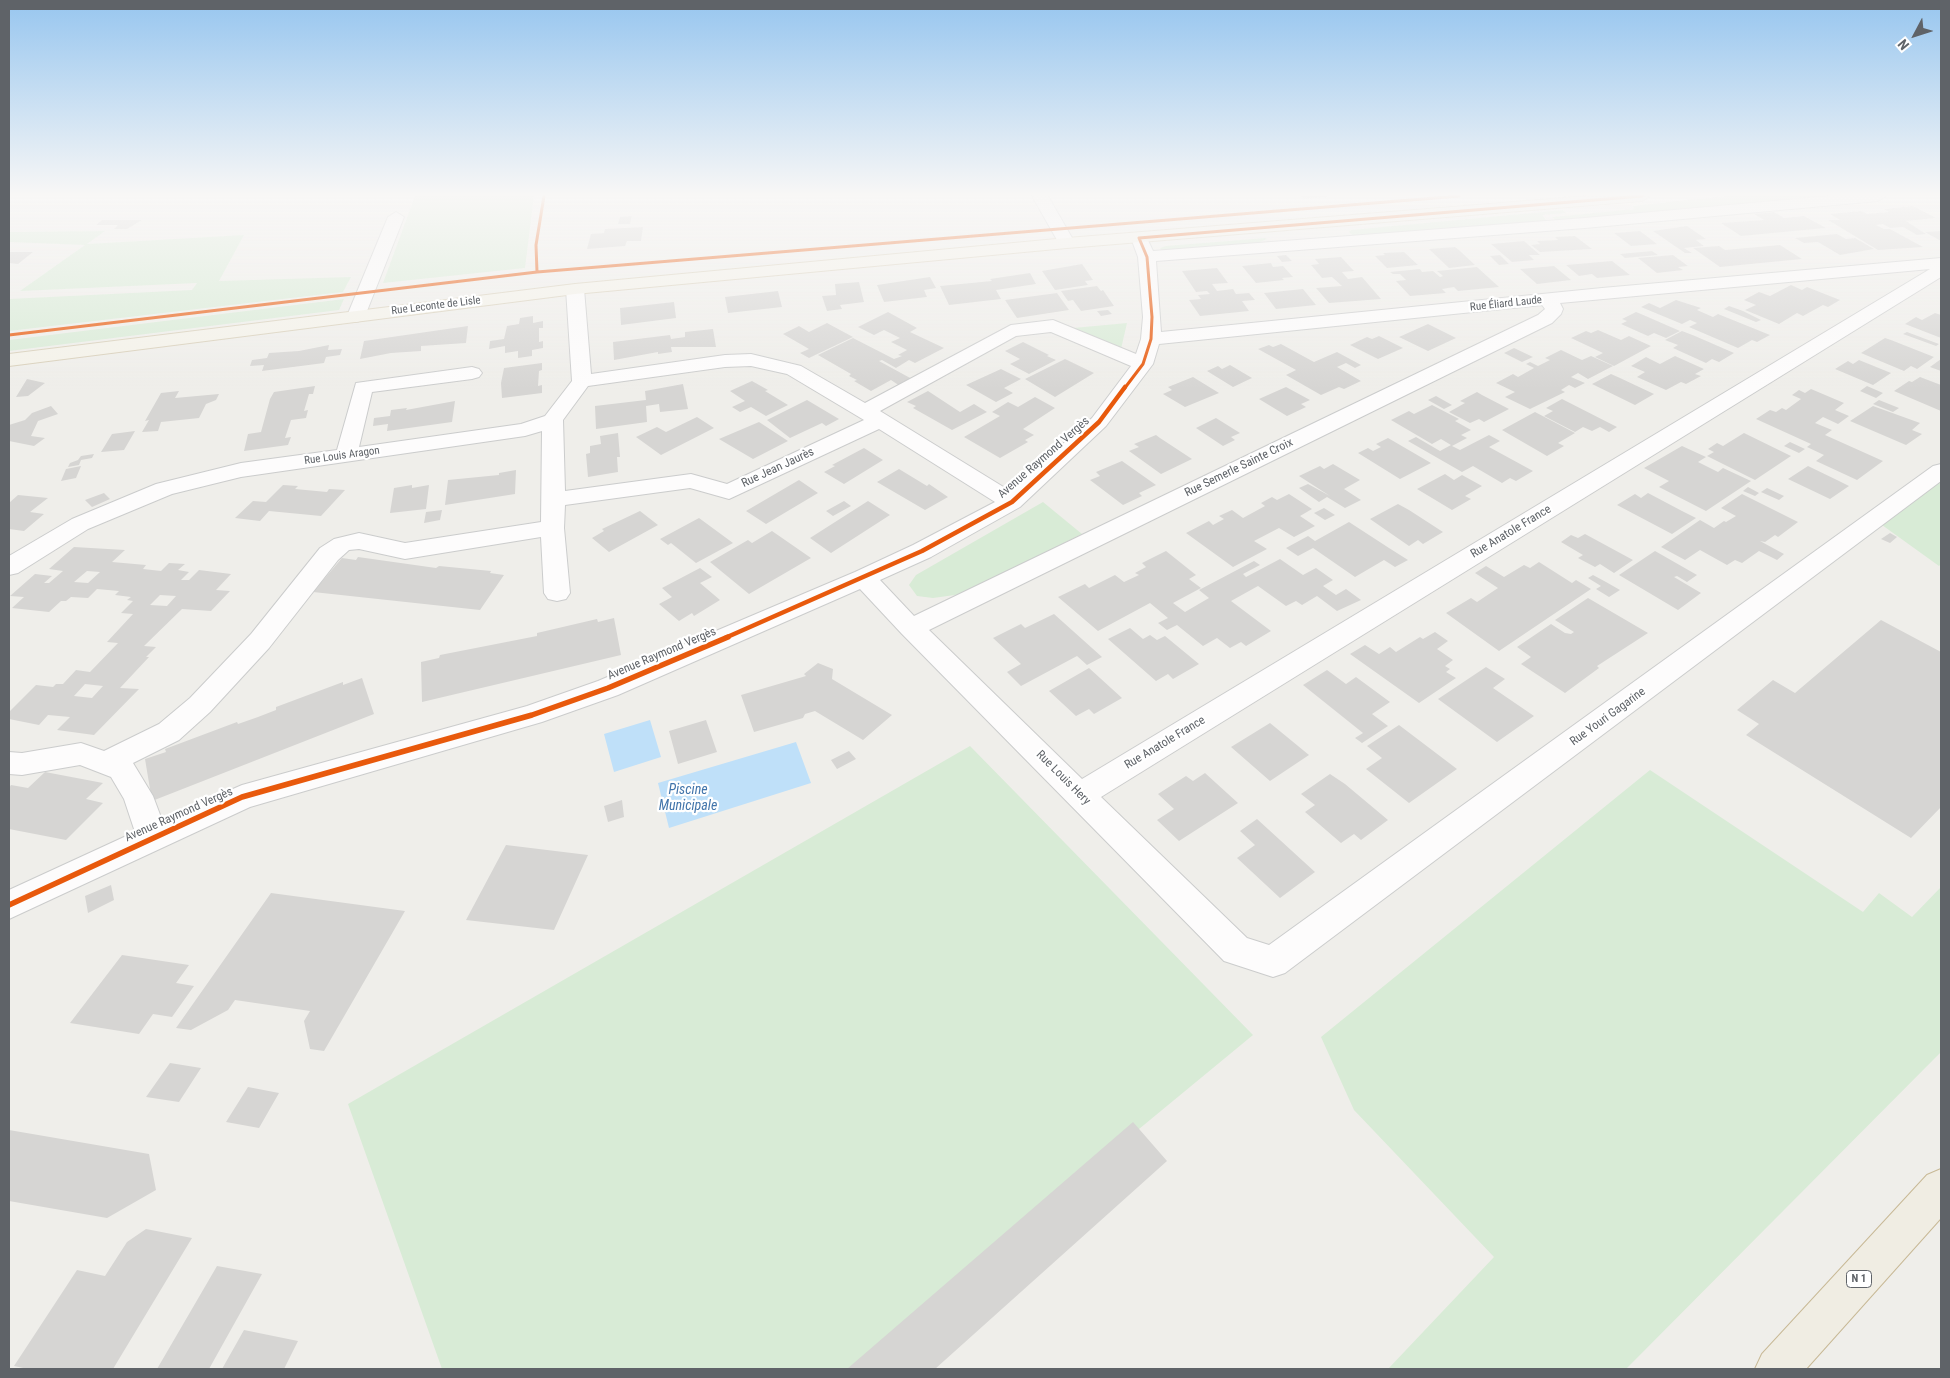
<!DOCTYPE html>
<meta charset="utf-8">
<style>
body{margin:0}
#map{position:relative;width:1950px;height:1378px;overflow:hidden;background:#efeeea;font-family:"Roboto Condensed",sans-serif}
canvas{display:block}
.frame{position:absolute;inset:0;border:10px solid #5f6368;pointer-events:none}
.north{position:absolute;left:1890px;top:10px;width:50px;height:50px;-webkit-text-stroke:4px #fff;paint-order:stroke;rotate:230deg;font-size:14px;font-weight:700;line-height:20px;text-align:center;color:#5f6368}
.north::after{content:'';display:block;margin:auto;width:18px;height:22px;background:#5f6368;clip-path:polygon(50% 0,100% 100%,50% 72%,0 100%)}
</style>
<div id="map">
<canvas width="1950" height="1378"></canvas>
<div class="frame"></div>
<div class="north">N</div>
</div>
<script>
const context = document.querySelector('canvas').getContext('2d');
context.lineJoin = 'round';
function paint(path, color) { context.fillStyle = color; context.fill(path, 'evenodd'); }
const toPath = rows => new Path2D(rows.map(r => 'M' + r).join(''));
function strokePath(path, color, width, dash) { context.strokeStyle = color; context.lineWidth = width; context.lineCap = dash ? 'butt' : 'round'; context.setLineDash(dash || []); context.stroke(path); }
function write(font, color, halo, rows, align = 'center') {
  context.font = font + ' "Roboto Condensed",sans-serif'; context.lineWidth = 4.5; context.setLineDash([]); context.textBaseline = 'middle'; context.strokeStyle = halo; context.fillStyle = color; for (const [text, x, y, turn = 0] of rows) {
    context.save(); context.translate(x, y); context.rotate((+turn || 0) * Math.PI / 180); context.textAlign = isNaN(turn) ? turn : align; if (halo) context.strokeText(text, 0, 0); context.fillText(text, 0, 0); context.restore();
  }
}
const green = toPath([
 [415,196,534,196,525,268,383,283],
 [1726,196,1833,196,1558,222,1552,217,1635,209,1632,206],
 [1563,210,1566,213,1542,215,1548,222,1283,244,1281,241,1352,235,1349,232,1351,230],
 [105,231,87,244,244,235,219,281,351,277,343,292,9,331,9,299,192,290,197,283,20,291,85,245,9,242,9,232],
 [1265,238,1267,239,1260,242,1223,249,1164,254,1160,248,1166,246],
 [344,299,339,310,9,351,9,340],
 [1127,323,1121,349,1073,328],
 [1941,479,1941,564,1939,566,1882,525],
 [1043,502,1082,534,962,594,933,598,917,596,909,585,916,575],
 [970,746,1253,1035,848,1369,442,1369,348,1104],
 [1650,770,1863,912,1879,893,1912,917,1941,887,1941,1052,1626,1369,1388,1369,1494,1257,1354,1110,1321,1037]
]);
const water = toPath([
 [650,720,661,757,614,772,604,734],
 [796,742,811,783,669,828,658,783]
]);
const building = toPath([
 [1301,196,1327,196,1327,197,1304,199],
 [1913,206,1936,218,1906,221,1926,234,1917,235,1903,227,1890,228,1883,224,1876,225,1884,229,1890,229,1923,247,1878,250,1828,220,1840,220,1830,214,1861,211,1867,214,1889,212,1884,209],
 [1774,212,1784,218,1804,216,1826,228,1741,236,1721,223,1764,220,1754,214],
 [632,216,630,224,618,224,620,217],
 [102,220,142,220,127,229,114,229,118,225,96,225],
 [1687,226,1706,239,1696,240,1704,246,1684,248,1692,253,1685,253,1653,231],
 [643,227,641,241,627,241,625,246,587,249,591,234,604,233,605,229],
 [1640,231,1657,244,1631,246,1614,233],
 [1941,231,1941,241,1925,232],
 [1837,234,1846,239,1855,238,1874,249,1840,255,1818,242,1804,243,1795,238],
 [1575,236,1592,249,1540,252,1531,245,1540,244,1537,241,1558,240,1555,237],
 [1524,241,1540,255,1529,255,1534,260,1512,262,1491,244],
 [1780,245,1802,259,1720,267,1693,248,1719,246,1725,250],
 [1455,247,1459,250,1475,265,1449,268,1429,249],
 [1652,251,1658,255,1625,258,1620,254],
 [9,252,33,252,18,264,9,263],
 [1404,252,1418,265,1387,268,1375,256,1385,255,1383,253],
 [1286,255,1292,261,1282,262,1277,256],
 [1500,255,1509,264,1499,265,1490,256],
 [1673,255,1688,266,1678,267,1683,270,1657,273,1638,258],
 [1341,257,1354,271,1342,272,1348,279,1362,277,1381,299,1329,303,1316,288,1342,286,1332,277,1322,278,1311,265,1319,264,1315,259],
 [1612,261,1630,275,1597,278,1592,274,1579,276,1566,265],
 [1271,263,1273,267,1283,266,1293,277,1282,278,1284,280,1256,283,1242,266],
 [1082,264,1093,280,1085,281,1088,285,1055,290,1042,271],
 [1554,266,1571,280,1537,284,1520,269],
 [1477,267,1499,287,1458,291,1454,287,1442,289,1446,293,1410,296,1396,281,1406,280,1400,274,1393,274,1390,272,1420,269,1422,272,1433,271,1440,277,1443,276,1437,271],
 [1217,268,1228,283,1212,284,1217,291,1233,289,1236,294,1249,293,1255,300,1242,301,1249,311,1200,316,1189,300,1201,299,1198,295,1210,294,1207,291,1196,292,1182,271],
 [1030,273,1036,284,996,290,1001,299,949,305,940,286,992,281,990,279],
 [930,277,936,288,924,290,927,297,884,302,877,285],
 [859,282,864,302,840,305,842,309,827,311,822,296,836,295,835,284],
 [1791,285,1802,290,1807,287,1840,300,1828,307,1823,305,1803,316,1797,313,1779,324,1745,310,1756,305,1744,300,1759,292,1770,296],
 [1097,286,1101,291,1103,290,1114,306,1081,311,1073,300,1068,301,1061,291],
 [1303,289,1316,305,1276,309,1264,293],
 [778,291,782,307,728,313,725,297],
 [1057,293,1069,310,1017,318,1005,300],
 [1676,300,1701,308,1697,310,1713,317,1718,314,1770,335,1757,342,1752,340,1738,348,1689,327,1697,323,1690,320,1682,324,1641,307,1649,303,1660,308],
 [674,302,676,318,621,325,620,308],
 [1729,306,1743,311,1761,320,1756,322,1724,309],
 [1108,310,1112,314,1101,316,1097,311],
 [888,312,917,328,910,332,944,348,915,363,909,360,896,368,882,360,879,361,912,379,900,386,891,380,871,391,854,381,857,380,849,376,851,374,818,355,853,338,894,359,902,356,898,355,907,350,891,342,900,338,884,330,874,335,858,327],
 [1636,312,1641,314,1680,331,1666,338,1654,333,1648,336,1621,324,1627,321,1622,319],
 [1935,313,1941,315,1941,338,1905,324,1916,317,1922,320],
 [533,316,533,323,543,321,543,328,539,328,539,342,543,341,543,348,532,350,532,356,518,358,518,351,505,353,505,346,489,349,490,341,504,339,507,326,519,324,520,318],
 [827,323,853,337,809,358,800,353,809,349,783,334,799,326,809,332],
 [1428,324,1456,338,1428,351,1399,337],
 [468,326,466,343,421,346,421,351,391,353,360,359,364,341],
 [713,329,716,347,671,347,672,352,658,354,658,352,614,360,613,342,670,335,671,339,685,337,685,332],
 [1598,330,1621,340,1629,336,1651,346,1614,366,1595,357,1603,353,1571,338,1586,331,1591,333],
 [1682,331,1695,336,1734,353,1719,362,1712,359,1706,363,1673,348,1678,345,1665,340],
 [1907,332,1939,344,1936,346,1903,334],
 [1379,336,1403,348,1378,359,1350,345,1367,337,1372,339],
 [1885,338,1891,340,1934,357,1917,369,1911,366,1904,371,1861,353],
 [1023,342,1049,355,1047,356,1056,360,1029,374,1010,364,1020,359,1005,351],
 [1281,344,1314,362,1337,352,1361,365,1355,368,1346,363,1337,367,1361,381,1344,389,1339,387,1321,395,1286,375,1296,370,1258,349,1269,345,1273,347],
 [329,345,328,350,342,349,340,355,326,357,324,363,262,371,264,365,250,366,252,360,267,358,269,353,299,351],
 [1514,348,1533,357,1522,362,1504,353],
 [1561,350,1582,360,1591,356,1613,366,1588,379,1578,373,1571,377,1585,383,1575,388,1569,385,1561,390,1565,392,1530,409,1505,397,1515,392,1496,383,1513,374,1518,377,1534,368,1526,364,1530,362,1538,366,1550,360,1545,358],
 [1675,356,1704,369,1695,374,1701,376,1686,384,1681,382,1666,390,1637,377,1645,372,1631,366,1646,357,1660,364],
 [1065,359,1094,373,1055,397,1025,379],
 [1941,359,1941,371,1930,367],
 [1859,360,1891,373,1873,385,1835,369,1848,361,1853,364],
 [542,363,542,370,539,371,538,386,542,385,542,393,502,398,501,383,504,368],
 [1230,365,1252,378,1233,387,1207,371,1218,366,1222,369],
 [1001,369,1021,379,1004,388,1013,393,996,402,966,385],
 [1611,374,1620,378,1654,394,1635,405,1592,384],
 [1193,377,1219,393,1185,407,1163,394,1172,390,1168,387],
 [1920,377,1941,385,1941,411,1894,391,1909,381,1912,382],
 [27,379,45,383,28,396,16,397],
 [752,381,768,390,765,391,788,405,766,416,751,407,740,412,732,407,745,401,730,391],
 [683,384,688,409,660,412,659,404,646,406,647,422,596,429,595,406,646,400,645,391],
 [315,386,313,394,309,394,304,411,308,410,306,418,291,420,285,438,291,437,288,445,244,451,248,434,261,432,270,399,274,392],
 [1867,386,1883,393,1876,398,1860,391],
 [1286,387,1310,400,1301,404,1306,407,1287,416,1259,399],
 [1811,389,1844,403,1835,410,1849,416,1838,424,1823,417,1815,423,1832,430,1825,435,1883,461,1857,480,1816,461,1824,455,1807,447,1811,444,1756,419,1770,410,1776,412,1782,408,1786,410,1801,399,1792,395,1799,390,1805,393],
 [179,391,175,398,219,394,216,400,206,404,199,418,161,422,158,431,142,432,149,420,145,421,161,393],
 [928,391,960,412,974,404,987,412,952,430,913,408,916,406,907,402],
 [1477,392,1482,395,1509,409,1484,422,1479,419,1470,423,1449,412,1465,403,1460,401],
 [1436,396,1452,405,1444,409,1428,400],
 [1035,397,1055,408,1023,429,1034,435,1025,440,1028,442,1000,458,964,437,1000,416,992,412,1008,402,1018,407],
 [1562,399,1617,427,1609,432,1600,427,1592,431,1583,427,1575,432,1544,416,1553,411,1546,408],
 [807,400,839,419,826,426,822,423,790,438,767,420],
 [1879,400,1899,408,1893,412,1873,404],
 [455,401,452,422,387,431,388,424,373,426,374,418,390,416,391,410,407,408,406,410],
 [1432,405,1459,419,1455,421,1471,430,1461,435,1467,438,1452,446,1460,450,1489,435,1500,441,1489,447,1533,471,1516,481,1510,478,1502,483,1473,466,1462,472,1408,441,1416,437,1440,451,1451,445,1441,439,1432,444,1391,420,1409,411,1414,414],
 [51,406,58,414,38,421,31,436,45,438,34,446,9,441,9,425,25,420,32,413],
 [1873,406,1920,423,1912,430,1922,434,1906,445,1850,421],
 [1535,412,1575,433,1558,443,1564,446,1547,456,1502,430],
 [697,417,714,428,661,455,636,437,657,427,666,432],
 [1216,418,1240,433,1231,437,1235,440,1223,446,1196,428],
 [759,422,788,441,753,459,719,439],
 [135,431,124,450,101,452,112,434],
 [618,433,620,457,617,457,618,472,588,477,586,454,590,453,590,446,601,444,600,436],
 [1744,433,1791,456,1755,480,1707,456,1714,452,1708,449,1717,443,1723,446],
 [1156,435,1160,438,1192,459,1161,474,1129,451,1139,447,1134,444],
 [1388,438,1431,463,1400,479,1358,453,1368,448,1373,451,1381,447,1376,444],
 [1790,442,1805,449,1799,453,1784,446],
 [1682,446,1706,457,1698,462,1718,472,1723,468,1751,481,1706,511,1659,487,1669,481,1644,468],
 [864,448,883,460,844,484,824,472,835,466,832,465],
 [94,454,92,458,81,460,79,465,68,467,70,463,78,460,81,456],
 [1122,461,1156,485,1139,493,1142,496,1123,505,1090,480,1100,476,1096,472],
 [1333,464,1360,480,1344,489,1361,500,1345,508,1327,497,1319,502,1299,488,1308,484,1330,496,1299,476,1320,466,1324,469],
 [81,466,76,478,61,481,66,469],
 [1808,466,1839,481,1849,486,1830,499,1788,479],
 [899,469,927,486,929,484,948,497,925,510,877,482],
 [516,470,515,494,445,505,448,480,499,475,499,473],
 [1445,474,1454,480,1462,475,1482,486,1465,496,1471,499,1452,510,1417,489],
 [799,480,818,493,766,524,746,511],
 [283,485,298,486,295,489,327,492,329,489,345,490,321,516,269,511,260,521,235,518,253,501,266,502],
 [412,485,412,488,429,485,426,509,390,513,394,488],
 [1748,487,1759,493,1755,496,1743,491],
 [1767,488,1784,496,1779,500,1761,492],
 [104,493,110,499,92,507,85,500],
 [1648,493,1682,511,1696,518,1672,534,1617,505,1635,494,1641,498],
 [1289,494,1312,509,1300,516,1315,526,1294,537,1279,528,1254,541,1267,549,1233,567,1186,533,1209,521,1213,525,1224,519,1219,516,1232,510,1243,518,1265,506,1261,503,1272,497,1277,500],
 [1742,494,1798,522,1778,537,1775,535,1765,542,1760,541,1784,554,1777,560,1759,551,1742,563,1735,560,1727,565,1700,550,1685,560,1661,547,1700,520,1714,528,1724,521,1726,522,1736,516,1721,508],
 [18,495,48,498,30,512,44,514,24,531,9,529,9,503],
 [844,501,851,506,833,516,826,511],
 [868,501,890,515,831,553,810,538],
 [1398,504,1409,510,1443,532,1423,544,1418,540,1409,546,1370,519],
 [1324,508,1335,515,1325,520,1314,513],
 [442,510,440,520,424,523,426,512],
 [640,511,658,525,609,552,592,538,604,531,602,529],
 [699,518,733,543,696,563,671,543,668,545,660,539],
 [1349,522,1389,548,1408,560,1395,567,1384,560,1355,577,1313,548,1298,556,1286,548,1308,536,1315,541],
 [772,531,811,558,749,594,710,562,748,540,752,543],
 [1890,533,1897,537,1890,543,1881,539],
 [1585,534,1633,560,1614,573,1600,564,1595,567,1578,558,1583,555,1561,542,1571,535,1578,538],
 [74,547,125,550,112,562,146,565,143,569,161,571,169,563,185,564,178,570,189,572,181,580,189,580,199,570,231,574,216,590,230,591,211,611,182,609,144,646,156,647,146,657,149,657,120,688,139,689,94,735,57,730,70,717,48,715,39,725,9,719,9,712,36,685,53,687,56,684,63,684,76,670,90,672,118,643,107,642,133,614,121,613,133,601,127,600,131,597,115,595,119,591,97,589,88,598,71,597,66,601,61,601,49,612,12,608,24,597,10,596,35,574,52,576,44,583,49,583,63,571,49,569],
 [87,571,100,572,88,583,74,582],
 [160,595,176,596,167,606,150,605],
 [85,684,103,686,92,698,74,696],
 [1166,551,1196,575,1189,579,1201,588,1173,603,1185,612,1209,598,1199,590,1254,561,1260,565,1243,574,1246,577,1280,559,1303,575,1316,568,1333,580,1323,586,1336,595,1346,589,1361,600,1337,611,1317,596,1302,605,1296,601,1286,606,1258,586,1231,601,1271,631,1246,646,1241,642,1230,648,1217,638,1203,646,1177,625,1167,630,1158,623,1168,618,1150,603,1098,631,1058,597,1085,584,1089,588,1115,575,1124,582,1139,575,1135,573,1146,567,1142,563],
 [1655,551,1697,575,1687,582,1677,576,1674,577,1701,593,1678,610,1619,575],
 [358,557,436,568,439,566,491,571,490,573,504,575,480,610,313,592,342,558,356,560],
 [1539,562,1572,583,1576,580,1591,589,1499,651,1446,613,1471,598,1477,602,1498,588,1475,573,1486,566,1504,577,1524,565,1530,568],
 [700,568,712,577,700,583,720,600,694,616,692,613,679,621,659,604,672,597,662,588],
 [1593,575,1606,582,1620,590,1609,597,1596,589,1601,586,1588,578],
 [1588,598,1648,633,1597,666,1599,668,1565,693,1521,664,1531,657,1517,647,1551,624,1565,633,1571,634,1574,632,1555,620],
 [1054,614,1102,657,1087,665,1077,656,1021,686,1007,672,1021,664,993,638,1021,624,1025,628],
 [614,618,621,655,422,702,421,662,439,658,440,655,537,636,537,633,597,619,598,622],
 [1881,620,1941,652,1941,807,1911,838,1746,735,1759,724,1737,710,1773,680,1795,693],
 [1130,628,1143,639,1150,635,1157,640,1165,636,1199,664,1173,679,1168,674,1156,681,1108,639],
 [1435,632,1448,641,1437,649,1453,660,1445,666,1450,669,1446,672,1456,678,1419,703,1350,654,1365,645,1379,654,1390,647,1396,652,1420,637,1423,639],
 [818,663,833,669,832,679,892,715,863,740,815,711,805,714,803,718,754,732,741,695,806,676,804,674],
 [1486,667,1505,679,1493,688,1534,716,1497,742,1438,699],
 [1089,668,1122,698,1094,714,1089,709,1076,716,1049,691],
 [1327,670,1346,684,1356,677,1390,702,1372,714,1388,726,1362,743,1355,738,1363,733,1303,685],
 [362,678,374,714,152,801,145,759,166,752,165,749,237,722,238,724,258,717,276,710,276,707,343,682,343,685],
 [706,720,717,752,678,764,669,731],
 [1270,723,1309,755,1270,781,1231,747],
 [1399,725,1457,769,1409,803,1366,769,1382,758,1367,746],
 [849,751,856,759,837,769,831,760],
 [45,772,103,783,86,799,103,803,66,840,9,829,9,788,11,785,28,788],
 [1205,773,1238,803,1179,841,1157,820,1174,809,1158,794,1186,776,1193,781],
 [1330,774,1345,784,1388,820,1361,840,1354,834,1341,843,1305,812,1315,805,1301,794],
 [622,800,624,817,608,822,604,806],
 [1257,819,1315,872,1280,898,1237,858,1255,845,1240,831],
 [506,845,588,855,554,930,466,920],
 [111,885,114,900,88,913,85,896],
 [271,893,405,911,324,1051,310,1049,304,1021,310,1011,235,1000,228,1010,191,1030,176,1028],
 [122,955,189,965,176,983,194,986,172,1017,153,1014,139,1034,70,1023],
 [170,1063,201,1068,179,1102,146,1097],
 [248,1087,279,1093,259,1128,226,1122],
 [1133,1122,1167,1161,935,1369,847,1369],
 [9,1130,149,1154,156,1190,107,1218,9,1201],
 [146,1229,192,1238,113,1369,28,1369,14,1366,77,1270,105,1276,127,1242],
 [217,1266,262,1274,209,1369,157,1369],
 [244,1330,298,1341,284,1369,222,1369]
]);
const minor = toPath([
 [1032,196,1048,196,1075,243,1073,247,1061,247,1032,196],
 [1830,196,1886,196,1878,201,1585,228,1156,261,1161,332,1602,288,1941,258,1941,277,1101,797,1247,938,1269,945,1933,466,1941,464,1941,481,1285,973,1273,977,1224,961,902,634,860,589,618,695,542,722,250,807,9,919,9,890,135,832,124,799,111,777,80,765,22,775,9,774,9,752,22,753,81,743,104,751,159,724,190,698,251,634,320,548,334,539,359,533,405,543,541,522,542,431,525,436,241,477,172,494,88,529,18,573,9,575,9,556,72,519,156,484,241,463,337,450,356,383,472,367,479,369,482,373,479,377,472,379,372,392,359,447,521,424,545,416,572,381,566,289,569,285,581,285,584,289,591,374,725,355,751,354,801,366,865,403,1011,325,1053,320,1136,354,1141,339,1143,317,1138,257,1131,238,1133,234,1139,233,1145,234,1153,251,1585,218,1830,196],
 [1930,269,1082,779,929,630,1552,323,1561,314,1563,309,1560,303,1930,269],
 [1542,305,1545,309,1538,315,914,616,880,580,931,557,1020,507,1106,426,1153,364,1159,344,1542,305],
 [1051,332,1131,366,1092,418,1010,491,880,411,1016,336,1051,332],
 [751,366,787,374,864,420,727,484,691,474,565,491,563,420,588,386,725,367,751,366],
 [879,429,995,502,913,545,855,572,598,681,527,706,242,785,162,820,153,796,133,763,179,740,210,712,269,648,338,560,349,550,359,549,405,559,541,537,544,593,548,599,557,601,566,599,570,593,564,528,565,505,690,488,729,499,879,429],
 [396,212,404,217,365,316,363,320,356,322,349,320,347,316,388,217,396,212]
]);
const major = toPath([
 [1588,196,1650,196,1642,201,1067,248,575,294,9,366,9,354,575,284,1067,238,1588,196]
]);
const highway = toPath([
 [1941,1169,1941,1218,1806,1369,1755,1369,1762,1354,1927,1175,1941,1169]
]);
const cyclewayFar2 = toPath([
 [537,272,536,245,544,196],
 [9,335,537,272,1459,196],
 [1124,389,1143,364,1151,339,1152,317,1147,257,1139,238,1642,196]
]);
const cyclewayFar1 = toPath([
 [725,638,922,551,1012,502,1099,422,1125,387]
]);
const cycleway = toPath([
 [9,905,242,797,532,715,608,688,728,637]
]);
const farStreetnames = [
 ["Rue Éliard Laude",1506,304,-6],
 ["Rue Leconte de Lisle",436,306,-7],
 ["Rue Louis Aragon",342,456,-8]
];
const shields = [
 [1859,1279,25]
];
const shieldNames = [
 ["N 1",1859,1279]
];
const streetNames = [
 ["Avenue Raymond Vergès",1044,458,-41],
 ["Rue Jean Jaurès",778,468,-25],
 ["Rue Semerle Sainte Croix",1239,468,-26],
 ["Rue Anatole France",1511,532,-31],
 ["Avenue Raymond Vergès",662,654,-23],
 ["Rue Youri Gagarine",1608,717,-36],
 ["Rue Anatole France",1165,743,-31],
 ["Rue Louis Hery",1063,778,45],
 ["Avenue Raymond Vergès",179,815,-24]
];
const waterNames = [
 ["Piscine",688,790],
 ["Municipale",688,806]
];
paint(green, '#d8ebd6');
paint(water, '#bfe0f9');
paint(building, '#d6d5d3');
strokePath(minor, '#cbcccc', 2);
strokePath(major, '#d7ceb8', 2);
strokePath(highway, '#c8b996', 2);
paint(minor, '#fdfcfc');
paint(major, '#f4f2e9');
paint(highway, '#f0ede3');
strokePath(cyclewayFar2, '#e8590c', 3);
strokePath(cyclewayFar1, '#e8590c', 4.5);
strokePath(cycleway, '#e8590c', 5.5);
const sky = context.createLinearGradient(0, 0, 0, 389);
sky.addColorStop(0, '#97c6ef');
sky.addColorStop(0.5, '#f8f7f6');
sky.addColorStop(1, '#f8f7f600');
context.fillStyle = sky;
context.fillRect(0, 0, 1950, 389);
write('11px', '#5f6368', '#fff', farStreetnames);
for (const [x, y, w] of shields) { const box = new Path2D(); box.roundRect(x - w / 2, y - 8.5, w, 17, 4); context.fillStyle = '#fff'; context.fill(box); strokePath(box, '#5f6368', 1); }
write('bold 11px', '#5f6368', null, shieldNames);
write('12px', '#5f6368', '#fff', streetNames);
write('italic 14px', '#4174aa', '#fff', waterNames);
</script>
